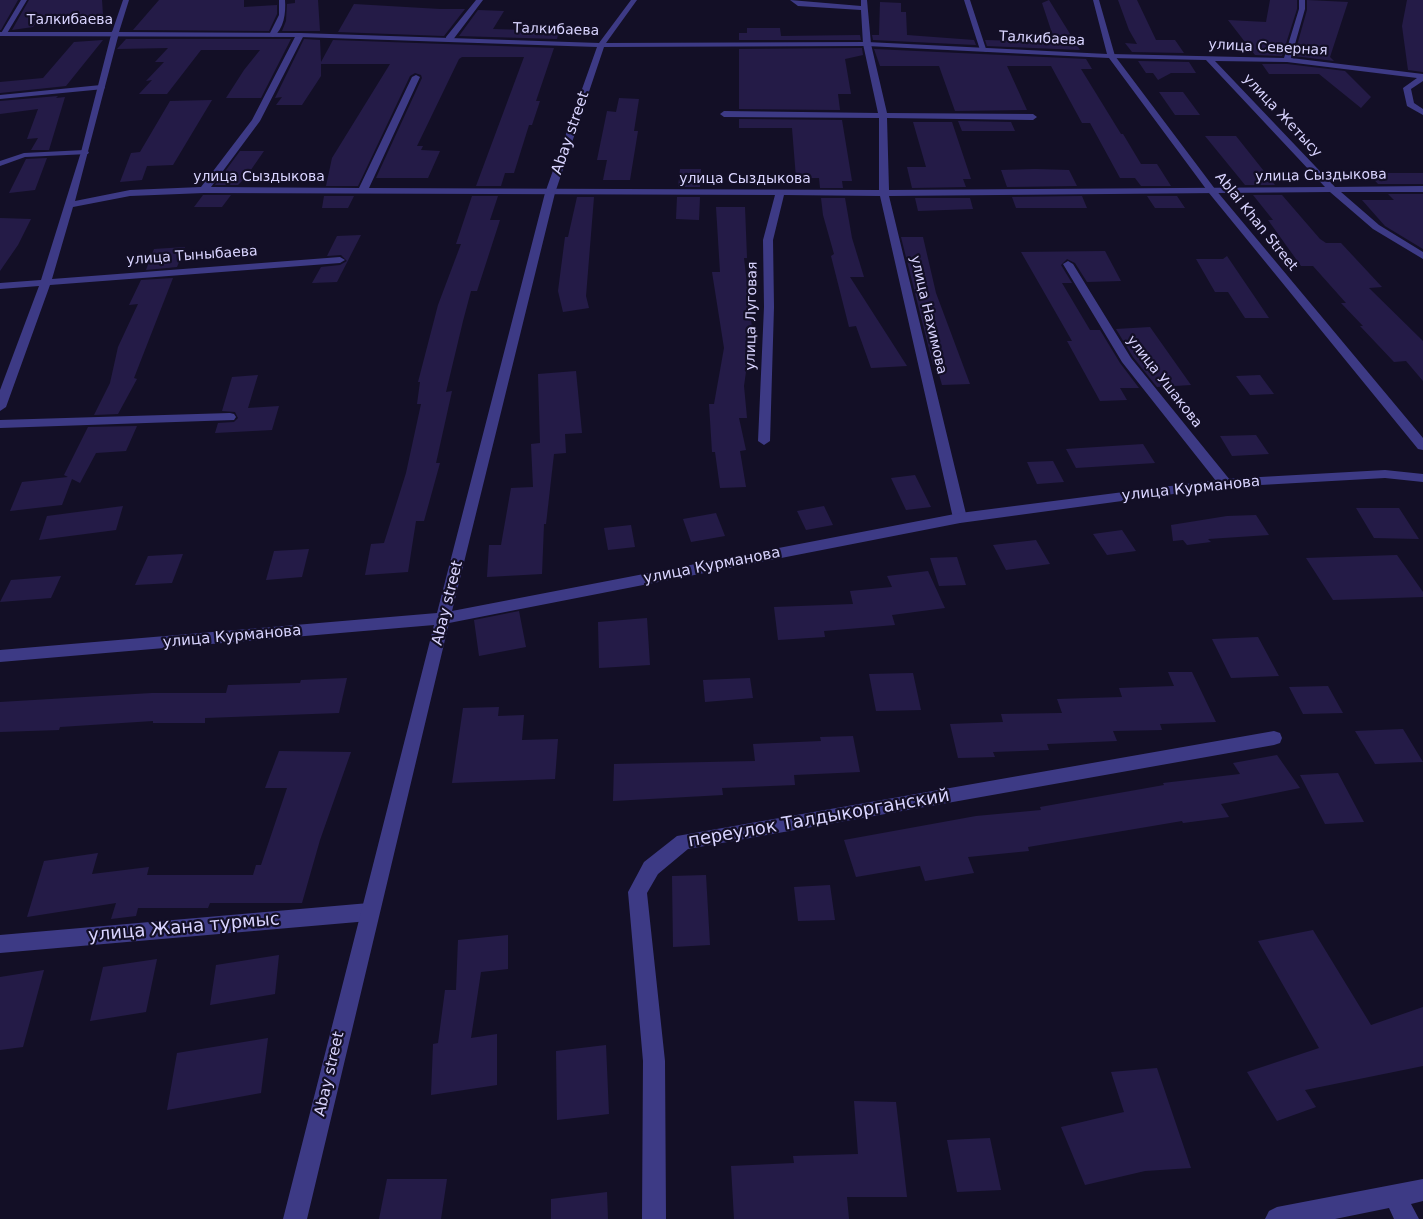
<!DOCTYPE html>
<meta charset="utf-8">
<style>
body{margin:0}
canvas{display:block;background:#130f26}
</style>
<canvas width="1423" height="1219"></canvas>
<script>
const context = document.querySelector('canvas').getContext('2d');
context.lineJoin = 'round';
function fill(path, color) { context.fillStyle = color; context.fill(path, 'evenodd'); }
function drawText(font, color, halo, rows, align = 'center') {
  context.font = font + ' "DejaVu Sans",sans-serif'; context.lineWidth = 4.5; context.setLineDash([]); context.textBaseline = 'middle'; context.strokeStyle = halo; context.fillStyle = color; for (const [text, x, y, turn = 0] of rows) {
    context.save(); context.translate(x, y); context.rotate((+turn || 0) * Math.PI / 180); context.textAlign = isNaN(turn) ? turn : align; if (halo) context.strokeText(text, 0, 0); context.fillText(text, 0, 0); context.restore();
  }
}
fill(new Path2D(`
 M0,0H18L1,30H0Z
 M29,0H102L103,15L37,21L33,27L12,30Z
 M159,0H244V7L277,5V14L269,31L133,30Z
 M295,0H318L320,31H282L286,21L287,4L295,3Z
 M1049,0L1080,50L987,46L985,40L1055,42L1042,3Z
 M1118,0H1137L1156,40H1175L1184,53L1132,52L1125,43L1137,44L1129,30Z
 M1270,0H1297V9L1282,56L1255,55L1228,20L1266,22Z
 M1307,0L1348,2L1330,57L1334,61L1294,56L1307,10Z
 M1407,0H1423V72L1408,70L1402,26Z
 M880,2L901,3V12H906L907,35L974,40L976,45L873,40L872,35H879Z
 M354,4L440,9H465L444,36L338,32Z
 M478,10L504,11L493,29L559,31L557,39L459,36Z
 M747,28H780L781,36L860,35L861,40H739V33H747Z
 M126,39H291L261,98H226L244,70L260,50H201L167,94H139L152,80L146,81L164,62H155L168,48L117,49Z
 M304,39L320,40L321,62L333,40L554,48L536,101H540L532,125H529L514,173H505L501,186H476L524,57H462L459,59L417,146H423L421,150L440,151L428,178H376L422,78L421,75L415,73L410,76L358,186H326L332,158L390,64H321V76L302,105H276L282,97L275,98Z
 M103,40L66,86L0,93V82L43,78L74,42Z
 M862,48L863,55L845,59L851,94H838L840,110L739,109V49Z
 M874,49L1086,59L1092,69H1081L1121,134H1123L1141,164H1157L1171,186H1141L1135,178H1120L1090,123H1082L1051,66H1007L1027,110L955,111L939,66H880Z
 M1138,61L1189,62L1196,73H1171L1158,80L1153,73H1146Z
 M1262,64H1287L1345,71L1371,97L1361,108L1319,74H1269Z
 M1159,92H1183L1200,115H1175Z
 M58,96L56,98L65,97L49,150H31L38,138L27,139L38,109L0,114V101Z
 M619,98L639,99L634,131H638L630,180H603L607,160H597L607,111L616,112Z
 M212,100L173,165L147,166L142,180L120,182L131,153L140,152L170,101Z
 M739,119L842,120L852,181H842L843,188H820L819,178H796L792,128H739Z
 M958,121L1011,122L1015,131H962Z
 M913,122H952L971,179H963L966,187L912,188L907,167H926Z
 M1205,136H1236L1275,185H1245Z
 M240,151H264L246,177L238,185H215Z
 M47,158L35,190L9,193L26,159Z
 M680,169H701L700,187H678Z
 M1035,169L1069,170L1077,186L1007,187L1001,170Z
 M1368,173H1423V184H1378Z
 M1388,194H1423V249L1385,226L1362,200H1394Z
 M203,195H231L222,207H194Z
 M1253,195H1282L1320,239L1326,243H1341L1382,287L1369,288L1423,341V381L1406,361L1394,362L1360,326H1363L1341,303H1346L1313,266H1301L1268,220H1273Z
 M324,196H354L348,208H322Z
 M472,196H498L490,220H500L477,291H471L463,321L446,392L452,391L436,463H440L424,521H416L408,572L365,575L371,544L384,543L406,473L421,404H417L420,382H418L438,305L461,244H456Z
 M1082,196L1087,208H1016L1012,197Z
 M1147,196H1177L1185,208H1155Z
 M577,197H594L586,296L589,308L563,312L558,291L565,237H568Z
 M677,197H700L699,220L676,219Z
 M821,198H845L852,238L864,277H850L907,366L871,368L856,326L849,327L831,256L834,254L823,215Z
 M915,198H970L973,209L918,211Z
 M716,207H745L747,258H744L752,328L744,386L747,418H739L746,450L740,451L746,487L720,488L715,452H712L709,404H714L724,348L712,272H720Z
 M0,218L31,219L18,245L0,271Z
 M361,235L337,282L312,283L321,267L340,265L347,261L341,255L327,256L337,236Z
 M901,237H923L936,293L970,384L942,385L936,364L933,365Z
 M185,247L177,267L146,270L154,249Z
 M1105,251L1121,281L1087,282L1075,263L1067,259L1061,265L1072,283H1062L1090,330H1100L1120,363L1139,388H1120L1127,400L1100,401L1067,341H1072L1021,252Z
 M1227,256L1229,259L1269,318H1245L1228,292H1215L1196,259H1223Z
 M173,278L134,378L137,379L118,414L94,415L110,383L118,347L138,304L129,305L141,280Z
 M1150,327L1191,385L1157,387L1133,357L1116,329Z
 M576,371L582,433L565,434L566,453L554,454L546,524H544L542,574L487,577L489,545H501L511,488L533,487L531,444L540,443L538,374Z
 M258,375L248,408L279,406L272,430L215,433L218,423L234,422L238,418L235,412L222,411L232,377Z
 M1260,375L1274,394L1250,395L1236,376Z
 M137,426L126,451L96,453L80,483L72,479L62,505L10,511L22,482L68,477L64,475L88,427Z
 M1256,435L1269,454L1232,456L1220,436Z
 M1143,444L1155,463L1076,468L1066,449Z
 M1053,461L1064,482L1037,484L1027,462Z
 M915,475L931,507L906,510L891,478Z
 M123,506L116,530L39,540L47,516Z
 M824,506L833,525L806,530L797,511Z
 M1356,508H1399L1419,539L1374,538Z
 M716,513L725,536L691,542L683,519Z
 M1256,515L1269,535L1208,539L1211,542L1187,545L1183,540L1173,541L1171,525L1227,516Z
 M631,525L635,547L608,550L604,528Z
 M1122,530L1136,551L1107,555L1093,534Z
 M1036,540L1050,564L1006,570L993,545Z
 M309,549L302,577L266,580L274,551Z
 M183,554L172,583L135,585L148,556Z
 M1397,555L1423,592V597L1333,600L1306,558Z
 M957,557L966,585L939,586L930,558Z
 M928,571L945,608L892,615L895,625L824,631L825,637L778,640L774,607L853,604L850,591L892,587L887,576Z
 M61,576L51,598L0,602L11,580Z
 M519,611L526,647L479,656L474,620Z
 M647,618L650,665L599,668L598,622Z
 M1258,637L1279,676L1231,678L1212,639Z
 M1168,672H1192L1216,722L1160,724L1162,730L1113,731L1117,741L1047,744L1049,750L993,752L995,757L958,758L950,724L1003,722L1001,714L1062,713L1057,699L1122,697L1119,688L1174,686Z
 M913,673L921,710L876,711L869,674Z
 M347,678L339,713L205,718V723H153V721L60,727L59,730L0,732V702L152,693H226L228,685L300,683L301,680Z
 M750,678L753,698L705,702L703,680Z
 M1328,686L1343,713L1303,714L1289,687Z
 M499,707L498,716L524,715L522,740L558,739L555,779L452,783L463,708Z
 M1403,729L1423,762L1375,764L1355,731Z
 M853,736L860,772L794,775L795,785L722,788L723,795L613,801L614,764L755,761L753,744L821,741L820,737Z
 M279,751L351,752L320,840L302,903H210L208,908H138L136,916L111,919L116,903L27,917L44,861L98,853L92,874L149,867L147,875H253L256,865H261L287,788H265Z
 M1277,755L1300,788L1221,804L1229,817L1183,823L1182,821L1028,847L1029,851L968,857L974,873L925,881L920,866L856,877L844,840L976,816L1041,810L1040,807L1164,785L1163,783L1240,774L1233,763Z
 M1338,773L1364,822L1325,824L1300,775Z
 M706,875L710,945L673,947L672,876Z
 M830,885L835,920L798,921L794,887Z
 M1313,930L1371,1025L1423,1007V1066L1305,1090L1316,1107L1277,1121L1247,1072L1319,1048L1258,941Z
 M508,935V969L481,972L471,1038L497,1034V1085L431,1095L433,1044L438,1043L445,990H456L458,940Z
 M279,955L275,994L210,1005L216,965Z
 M157,959L146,1012L90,1021L103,967Z
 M44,970L23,1047L0,1050V977Z
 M268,1038L261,1093L167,1110L177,1053Z
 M606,1045L609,1114L557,1120L556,1051Z
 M1157,1068L1191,1168L1145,1171L1085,1185L1061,1127L1124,1112L1111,1072Z
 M854,1101L896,1102L907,1197H847L849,1219H734L731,1166L794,1163L793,1156L858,1154Z
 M990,1138L1001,1190L957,1192L947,1140Z
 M387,1179H447L441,1219H379Z
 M607,1192L608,1219H551V1199Z`), '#241b47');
fill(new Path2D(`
 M101,85L105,87L104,89L0,99V95Z
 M85,150L89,152L88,154L25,157L0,166V161L24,153Z`), '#3d3a85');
fill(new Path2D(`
 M21,0H27L6,35H0Z
 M279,0H285C286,13 284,29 273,37L269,35L279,15Z
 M476,0H483L452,41H446V37Z
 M790,0L861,6V0H867L871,44L887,113L1033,114L1037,117L1033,120L887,118L889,190L1325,187L1206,60L1111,58L1107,56L1111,54L1284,58L1299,9V0H1305V9L1291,58L1423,74V81L1411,89L1414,103L1423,109V115L1407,106L1403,88L1417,78L1287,62L1215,61L1335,187L1423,186V192H1341L1379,225L1423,252V259L1373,229L1330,192L889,196L967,518L960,523L953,518L880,196L784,195L773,240L774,307L770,441L764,445L758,441L764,307L763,240L775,195L204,193L130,196L73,207L52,279L340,257L345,260L340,263L50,285L6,407L0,411V390L39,286L0,289V283L41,280L81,152L112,31L119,33L75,201L130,190L201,187L252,120L296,35L300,33L304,35L260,121L211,187L359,188L412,77L416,75L420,77L369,188L879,190V118L724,117L720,114L724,111L878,113L863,44L861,10L798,6Z
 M964,0H970L987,52L980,50Z
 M1068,261L1073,264L1131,358L1230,480L1232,483L1230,486H1220L1122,362L1063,264Z
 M230,413L234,414L236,417L234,420L0,428V420Z
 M1274,731L1280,733L1282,738L1280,743L1274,745L688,849L658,874L647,893L665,1061L666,1219H642L643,1061L628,892L644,862L677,836Z
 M369,903L376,906L379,912L376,918L369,921L0,953V935Z
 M1423,1179V1201L1411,1204L1419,1219H1394L1389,1208L1335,1219H1265L1269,1211L1277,1207Z`), '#3d3a85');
fill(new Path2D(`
 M123,0H129L119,32L300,33L599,43L631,0H637L606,43L867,42L1107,54L1093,0H1099L1115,56L1215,189L1423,438V450L1418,449L1209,193L1109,58L867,46L604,47L555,193L452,611L960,513L1225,479L1385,470L1423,474V482L1385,478L1225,487L960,523L449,623L307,1219H283L434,625L0,662V650L437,613L545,193L597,47L300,37L0,36V32H112Z`), '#3d3a85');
drawText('14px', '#d9d4ff', '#130f26', [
 ["Талкибаева",70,20],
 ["Талкибаева",556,30,2],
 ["Талкибаева",1042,39,3],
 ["улица Северная",1268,48,3],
 ["улица Жетысу",1282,116,47],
 ["улица Сыздыкова",1321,176,-1],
 ["улица Сыздыкова",259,177],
 ["улица Сыздыкова",745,179],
 ["Ablai Khan Street",1256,222,51],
 ["улица Тыныбаева",192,256,-4],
 ["улица Нахимова",928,315,77],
 ["улица Луговая",752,316,-89],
 ["улица Ушакова",1164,382,52]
]);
drawText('15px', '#d9d4ff', '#130f26', [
 ["Abay street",571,133,-71],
 ["улица Курманова",1191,489,-6],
 ["улица Курманова",712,566,-11],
 ["Abay street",448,603,-76],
 ["улица Курманова",232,637,-5],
 ["Abay street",330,1074,-77]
]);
drawText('18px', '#d9d4ff', '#130f26', [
 ["переулок Талдыкорганский",819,819,-10],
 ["улица Жана турмыс",184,928,-5]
]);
</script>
